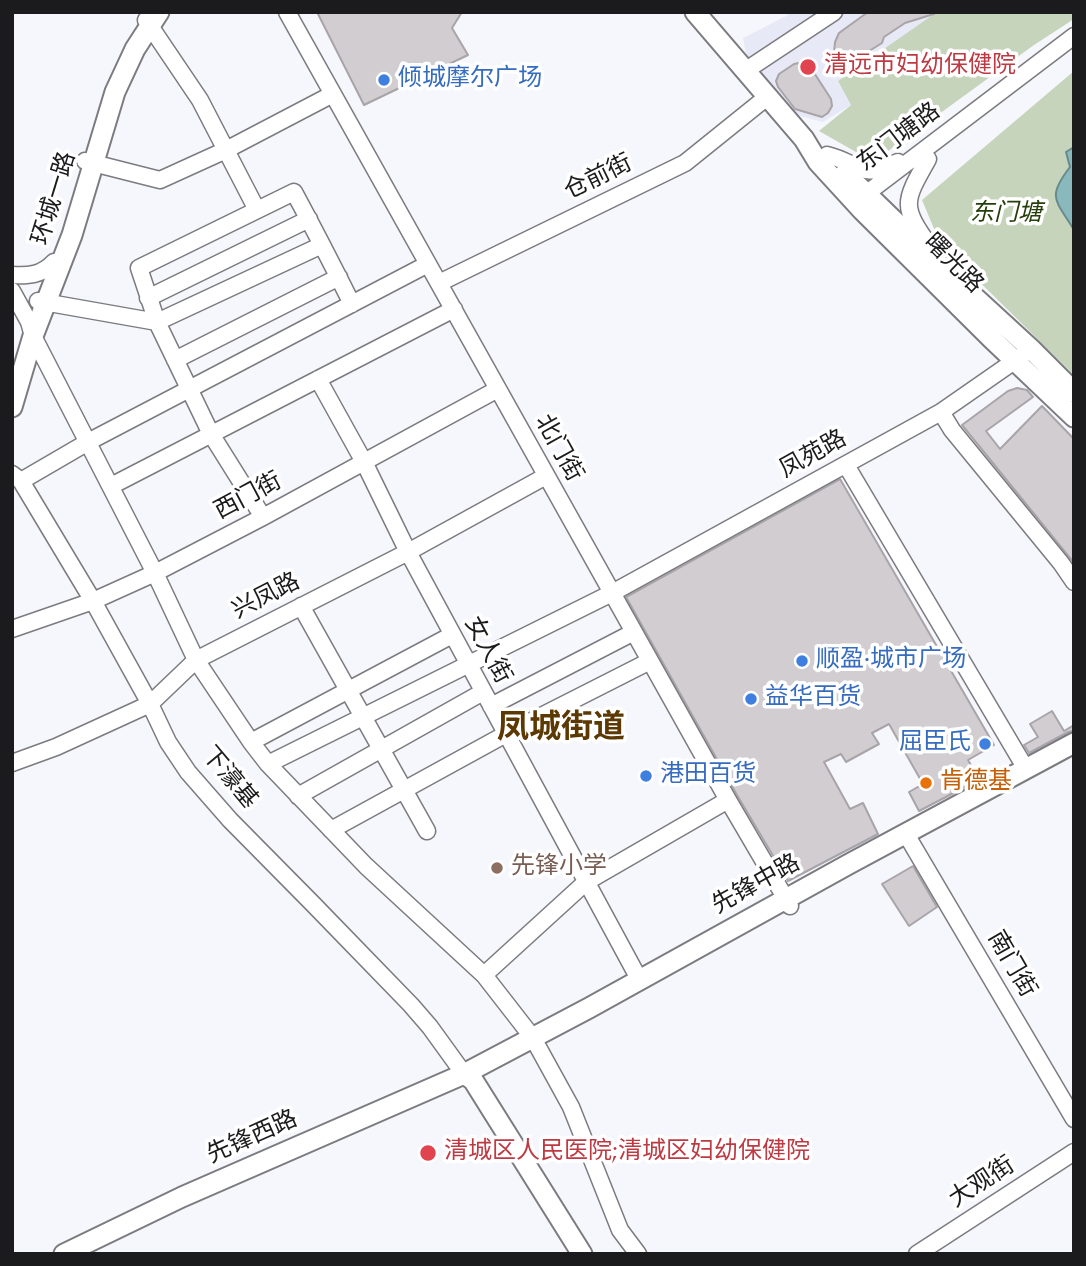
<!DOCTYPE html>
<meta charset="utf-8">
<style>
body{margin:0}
#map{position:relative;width:1086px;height:1266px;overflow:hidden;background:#f6f7fc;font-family:Spectral,serif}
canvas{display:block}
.frame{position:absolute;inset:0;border:14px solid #1b1b1d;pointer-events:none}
</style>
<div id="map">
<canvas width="1086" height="1266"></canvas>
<div class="frame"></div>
</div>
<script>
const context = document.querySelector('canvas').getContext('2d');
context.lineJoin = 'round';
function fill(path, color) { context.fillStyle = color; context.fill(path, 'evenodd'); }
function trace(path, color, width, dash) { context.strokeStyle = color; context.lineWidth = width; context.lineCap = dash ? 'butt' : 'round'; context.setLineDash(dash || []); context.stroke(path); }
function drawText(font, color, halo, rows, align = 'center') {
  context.font = font + ' Spectral,"Noto Sans SC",serif'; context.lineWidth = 7; context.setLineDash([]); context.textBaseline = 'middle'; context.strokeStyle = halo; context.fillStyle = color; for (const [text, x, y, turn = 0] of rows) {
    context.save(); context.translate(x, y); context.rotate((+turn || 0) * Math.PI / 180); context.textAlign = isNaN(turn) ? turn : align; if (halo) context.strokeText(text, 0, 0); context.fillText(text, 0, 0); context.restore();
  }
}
fill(new Path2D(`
 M788,12H943L838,81L851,105L823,122L789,113L746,53L743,38L788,15Z`), '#e8e9f6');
fill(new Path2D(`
 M937,12H1074V19L1034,45L884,154L863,156L819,131L851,105L838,81Z
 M1074,71V375L940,243L922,200Z`), '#c5d4ba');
const water = new Path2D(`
 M1074,147V230C1056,200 1046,198 1070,167L1066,152Z`);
fill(water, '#89b9bd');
trace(water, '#688a8d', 2);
const building = new Path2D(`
 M317,12H462L452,28L468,55L364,105Z
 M868,12H933L934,14L905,23L884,37L882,43L840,69L834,52L835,42L839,33Z
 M799,63L806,64L811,68L831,99L832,106L828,113L822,117L795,109L778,87L776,81L779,74L794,64Z
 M1017,388L1027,390L1033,397L986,431L1000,449L1042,406L1074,439V563L962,425L1008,391Z
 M840,479L994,745L968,760L972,767L962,773L969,785L919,811L909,792L923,784L889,724L872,733L879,744L846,762L841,754L824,762L850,809L863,803L878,834L788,881L737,795L626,597Z
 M1052,711L1064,731L1074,725V731L1068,732L1029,753L1024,745L1038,737L1030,724Z
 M913,866L937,907L909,926L882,884Z`);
fill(building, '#d1cdd1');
trace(building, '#a8a4a8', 2);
const minor = new Path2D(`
 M287,12L728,800L790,906
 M146,20L200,100L257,210
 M745,71L834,12
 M827,155C860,163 860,181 898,162
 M928,159C903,203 901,206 931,248
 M85,161L160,180L226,150L333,94
 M858,200L1074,36
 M322,245L157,322L139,268L294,192C314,229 333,266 352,304
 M12,275C29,276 42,275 54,262
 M439,283L685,163L767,97
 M12,291L29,322L33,336L155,573L196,660L251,742L268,764L366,866L484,975L533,1038L571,1107L620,1230L638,1254
 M148,298L309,219
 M38,301L157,322L211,434L263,517
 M175,360L339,277
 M318,379L364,462L408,552L639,979
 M941,412L952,430L1061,563L1074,582
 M846,465L1026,769
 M12,474L21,481L93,601L150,704L168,742L188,772L230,820L313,904L411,1005L430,1027L464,1074
 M21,481L88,442L428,264
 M111,486L454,309
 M301,606L427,831
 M12,629L93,601L155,573L263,517L498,389
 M491,706L634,632
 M251,742L452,635
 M12,763L56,747L150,704L196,660L408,552L546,476
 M268,764L612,593L941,412L1023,355
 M298,796L483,692
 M331,830L506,734L650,661
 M906,834L1074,1119
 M484,975L586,882L728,800
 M917,1254L1074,1152`);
const major = new Path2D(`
 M695,12L804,139L818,162L862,210L992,339L1074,417
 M845,173L946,271L1031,349L1074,392
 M12,407L33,336L72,235L115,92L135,49L159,12
 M464,1074L473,1080L582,1254
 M64,1254L182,1197L464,1074L589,1008L849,864L1074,743`);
trace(minor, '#7b7b80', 19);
trace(major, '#7b7b80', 23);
trace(minor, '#fff', 16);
trace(major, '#fff', 19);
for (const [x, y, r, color] of [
 [808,67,9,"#e0444e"],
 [384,80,7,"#3f7fe0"],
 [802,661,7,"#3f7fe0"],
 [751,699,7,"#3f7fe0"],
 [985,744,7,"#3f7fe0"],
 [646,776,7,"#3f7fe0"],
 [926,783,7,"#e8710a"],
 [497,868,7,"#8d6e63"],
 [428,1153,9,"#e0444e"]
]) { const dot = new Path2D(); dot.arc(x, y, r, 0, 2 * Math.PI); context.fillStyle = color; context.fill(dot); trace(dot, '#fff', 2.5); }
drawText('24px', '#be3a42', '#fff', [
 ["清远市妇幼保健院",824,67],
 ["清城区人民医院;清城区妇幼保健院",444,1153]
], 'left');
drawText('24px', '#366cbe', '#fff', [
 ["倾城摩尔广场",398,80],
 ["顺盈·城市广场",816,661],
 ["益华百货",765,699],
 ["屈臣氏",971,744,"right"],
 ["港田百货",660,776]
], 'left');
drawText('24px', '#1b1b1d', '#fff', [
 ["东门塘路",900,139,-37],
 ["仓前街",599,179,-26],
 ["环城一路",56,199,-73],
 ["曙光路",952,265,45],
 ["北门街",557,449,61],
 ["凤苑路",814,456,-29],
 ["西门街",249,498,-28],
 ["兴凤路",267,598,-27],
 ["女人街",486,651,62],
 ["下濠基",228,779,50],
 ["先锋中路",757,886,-29],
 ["南门街",1010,965,60],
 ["先锋西路",253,1139,-24],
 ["大观街",983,1184,-33]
]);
drawText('italic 24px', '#263e0a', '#fff', [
 ["东门塘",1006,215]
]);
drawText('24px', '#c56008', '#fff', [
 ["肯德基",940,783]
], 'left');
drawText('24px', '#785e54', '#fff', [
 ["先锋小学",511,868]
], 'left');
drawText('bold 32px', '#5c3802', '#fff', [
 ["凤城街道",561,731]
]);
</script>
